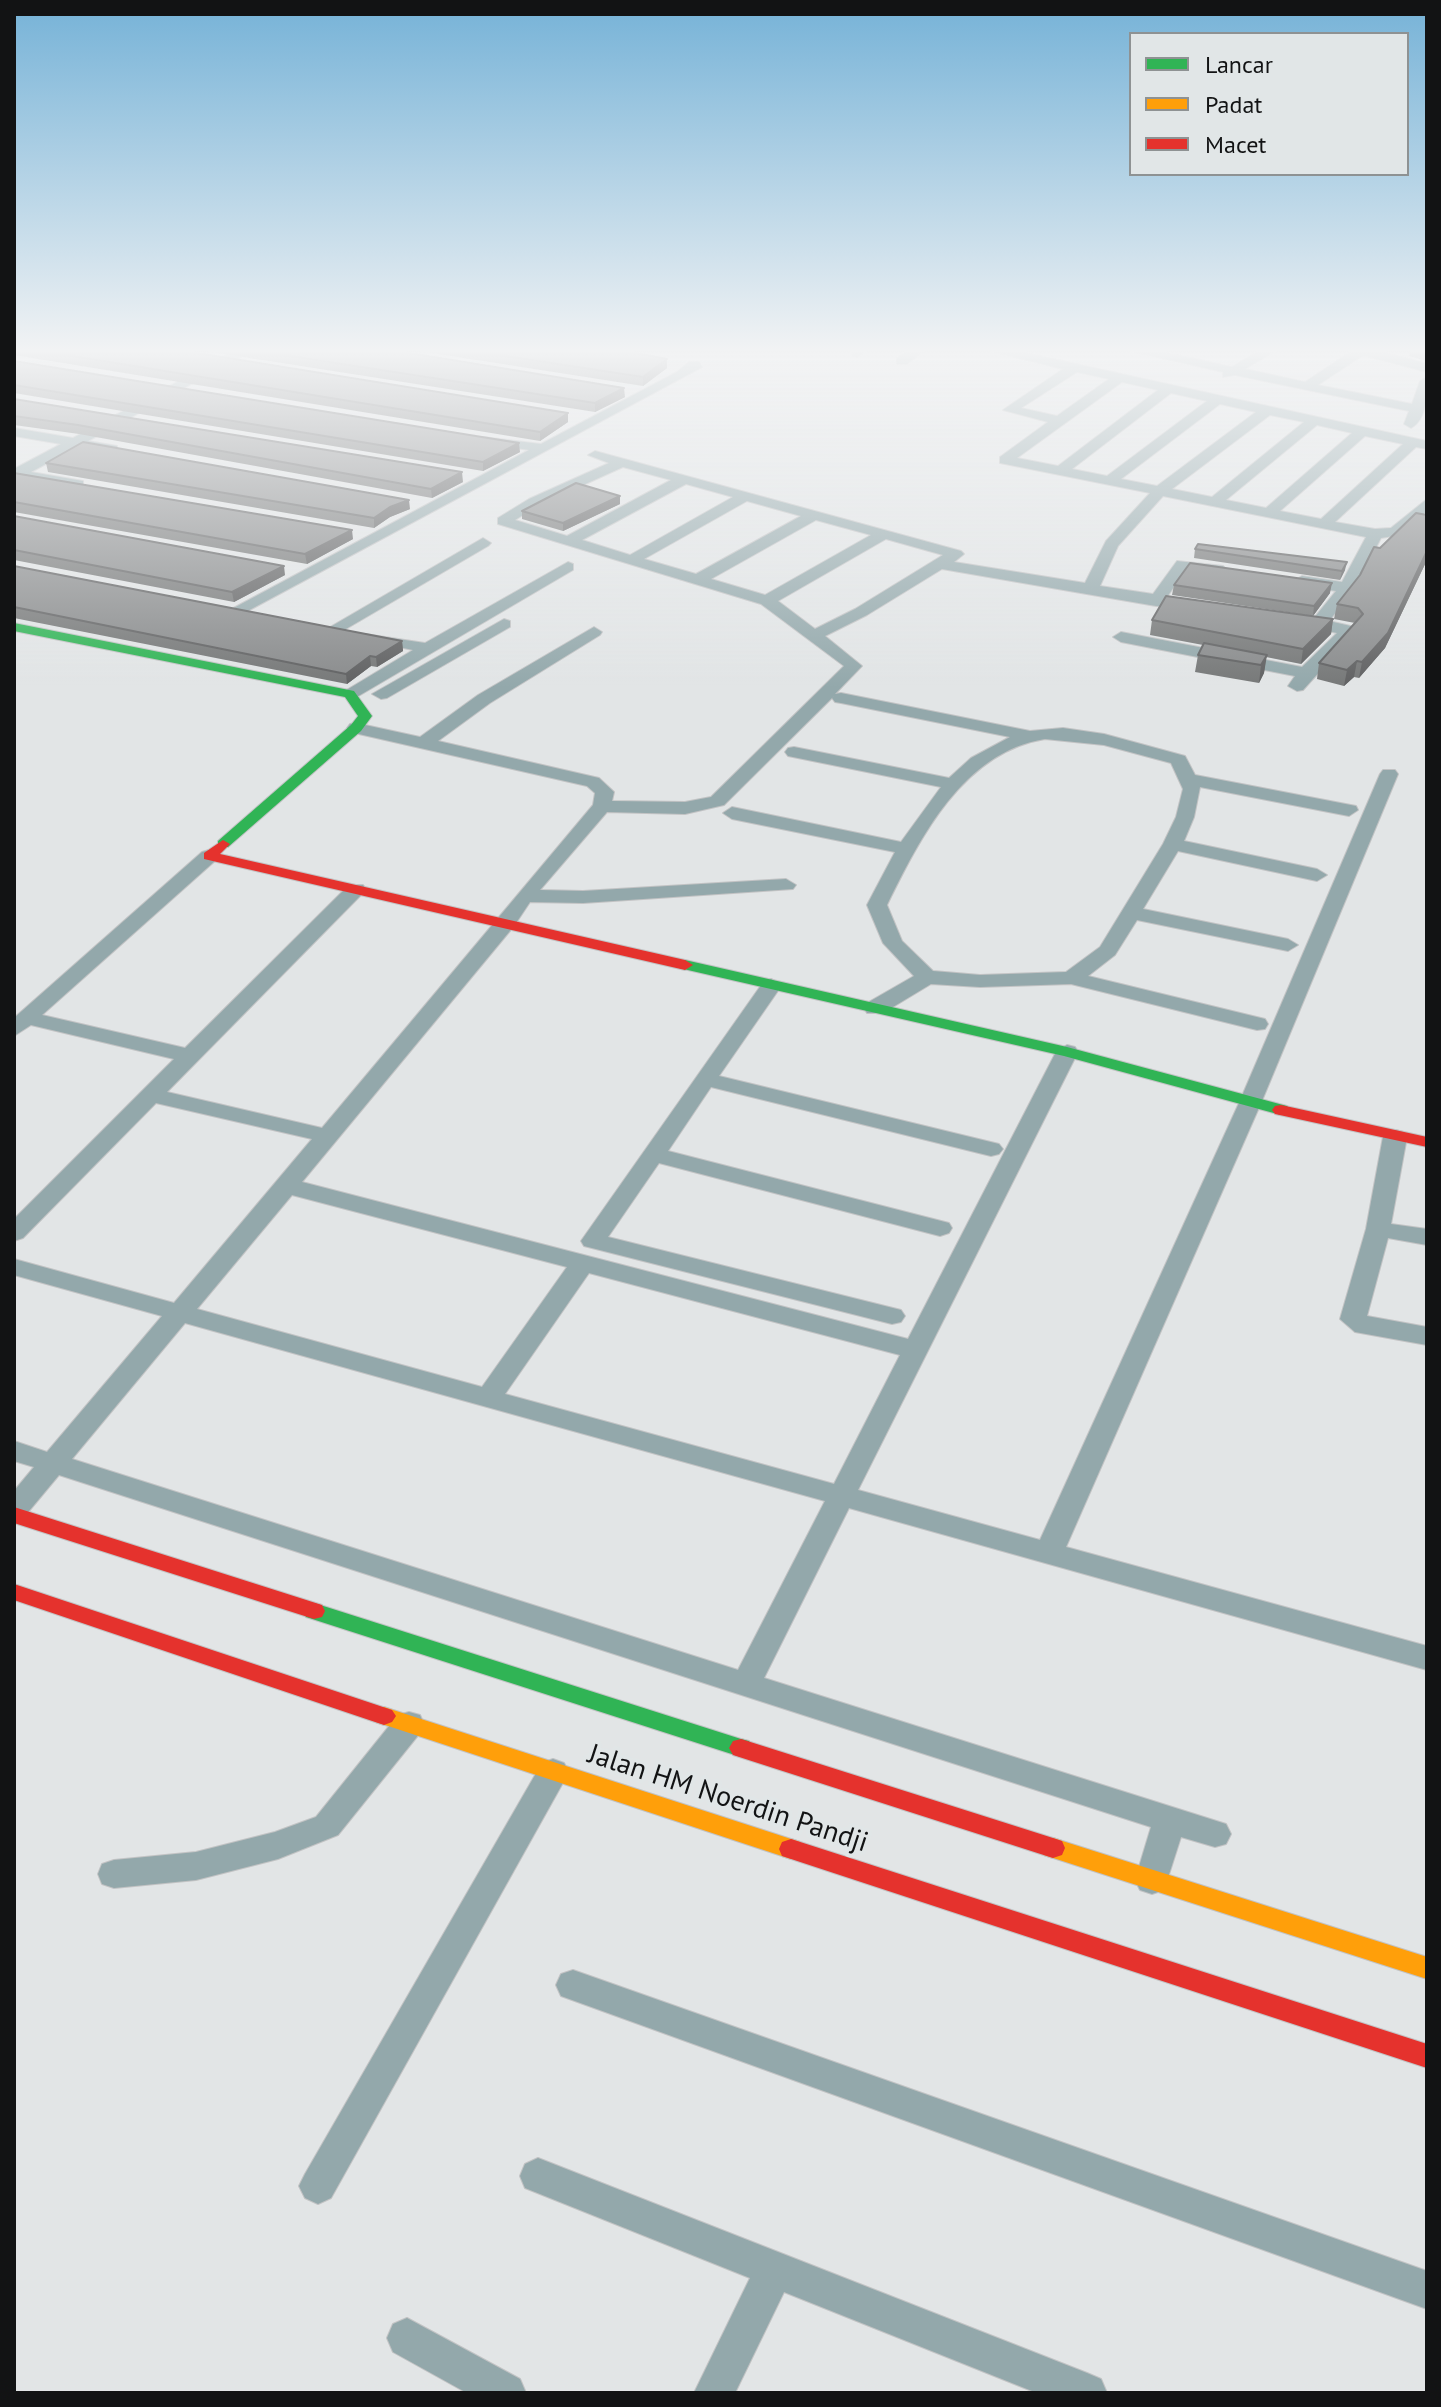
<!DOCTYPE html>
<style>
body{margin:0}
#map{position:relative;width:1441px;height:2407px;overflow:hidden;background:#e2e5e6;font-family:"PT Sans",sans-serif}
canvas{display:block}
.frame{position:absolute;inset:0;border:16px solid #121314;pointer-events:none}
.legend{position:absolute;left:1129px;top:32px;width:280px;height:144px;box-sizing:border-box;background:#e1e6e7;border:2px solid #8e9293;margin:0;padding:10px 14px;list-style:none;font-size:24px;color:#121314}
.legend li{display:flex;align-items:center;gap:16px;height:40px}
.legend b{width:40px;border:2px solid #8e9293}
</style>
<div id="map">
<canvas width="1441" height="2407"></canvas>
<div class="frame"></div>
<ul class="legend">
<li><b style="height:10px;background:#30b455"></b>Lancar</li>
<li><b style="height:10px;background:#ff9f0a"></b>Padat</li>
<li><b style="height:10px;background:#e5322d"></b>Macet</li>
</ul>
</div>
<script>
const context = document.querySelector('canvas').getContext('2d');
context.lineJoin = 'round';
function trace(path, color, width, dash) { context.strokeStyle = color; context.lineWidth = width; context.lineCap = dash ? 'butt' : 'round'; context.setLineDash(dash || []); context.stroke(path); }
function fill(path, color) { context.fillStyle = color; context.fill(path, 'evenodd'); }
function drawText(font, color, halo, rows, align = 'center') {
  context.font = font + ' "PT Sans",sans-serif'; context.lineWidth = 8; context.setLineDash([]); context.textBaseline = 'middle'; context.strokeStyle = halo; context.fillStyle = color; for (const [text, x, y, turn = 0] of rows) {
    context.save(); context.translate(x, y); context.rotate((+turn || 0) * Math.PI / 180); context.textAlign = isNaN(turn) ? turn : align; if (halo) context.strokeText(text, 0, 0); context.fillText(text, 0, 0); context.restore();
  }
}
const street = new Path2D(`
 M235,351H251L88,441L117,446V452L77,447L31,472L83,481V487L14,479V469L61,444L14,436V428L73,438Z
 M852,351H865L857,357L853,356Z
 M908,351H923L907,364H897V358Z
 M992,351H1017L1427,441V449L1416,447L1335,522L1375,529L1391,528L1427,499V511L1400,535L1381,538L1355,588L1329,621L1355,627L1357,630L1303,690L1297,691L1288,686L1295,676L1121,642L1113,637L1121,632L1302,667L1337,633L1296,624L1294,621L1302,616L1314,618L1336,591L1302,586L1294,581L1302,576L1342,582L1366,537L1163,496L1118,546L1100,586L1153,594L1177,561L1223,566L1226,569L1218,574L1186,569L1167,597L1201,603V609L1156,606L942,569L867,615L825,636L862,666L835,694L841,693L1030,731L1063,728L1104,734L1185,756L1195,775L1356,806L1358,810L1349,816L1200,787L1194,817L1184,841L1317,869L1327,875L1317,881L1178,851L1143,909L1288,939L1298,945L1288,951L1137,920L1115,955L1088,976L1265,1019L1268,1024L1265,1029L1257,1030L1071,984L980,987L931,984L883,1013H867L864,1008L867,1003L914,976L883,943L867,905L895,852L732,819L723,813L732,807L901,842L941,787L788,756L785,752L788,748L794,747L949,778L971,758L1010,737L841,703L835,702L832,698L835,695L724,805L685,814L607,812L540,890L583,891L786,879L796,885L793,889L583,903L530,902L514,926L302,1182L908,1339L1056,1052L1067,1045L1075,1047L1078,1052L858,1490L1040,1540L1239,1103L1380,774L1383,770H1395L1398,774L1261,1103L1066,1547L1427,1646V1670L849,1508L764,1678L1226,1824L1231,1834L1226,1844L1215,1847L1181,1837L1164,1890L1152,1894L1140,1890L1135,1880L1151,1827L59,1475L24,1517L14,1520V1491L34,1467L14,1461V1441L47,1452L162,1316L14,1275V1259L174,1303L312,1139L156,1103L23,1238L14,1241V1219L174,1059L31,1025L14,1036V1018L202,852L209,850L219,856L216,860L42,1015L185,1048L349,885H363L366,889L363,893L167,1092L322,1128L593,805L595,793L587,786L350,732L347,728L350,724L356,723L420,737L478,695L594,627L602,632L600,635L490,703L438,741L599,778L614,792L612,801L685,802L711,797L844,666L761,604L498,524V518L529,499L609,463L588,455L595,451L961,551L964,554L954,562L1085,583L1106,541L1150,493L1000,463V457L1048,422L1003,410L1063,369ZM1077,372L1109,379L1057,416L1021,408ZM1122,382L1158,390L1058,466L1017,458ZM1171,393L1207,401L1107,476L1072,469ZM1220,404L1256,412L1157,486L1121,479ZM1270,415L1304,422L1212,497L1172,489ZM1317,425L1352,433L1266,508L1226,500ZM1365,436L1403,444L1321,519L1280,511ZM623,467L671,480L567,536L515,520L539,505ZM686,484L733,497L630,555L582,540ZM747,501L801,516L696,574L644,559ZM816,520L871,535L765,595L711,579ZM886,539L943,555L855,609L815,629L778,601ZM1045,739L1104,745L1171,763L1183,789L1176,817L1163,844L1100,947L1066,972L980,975L933,971L902,941L887,905C920,838 963,752 1045,739ZM292,1195L567,1267L482,1387L197,1309ZM589,1273L900,1355L834,1484L505,1394ZM185,1323L825,1501L738,1670L72,1459Z
 M1132,351H1158L1232,367L1259,351H1275L1245,369L1305,382L1352,351H1379L1427,364V372L1363,355L1318,385L1412,404L1420,381L1427,377C1427,394 1427,420 1411,428L1404,424L1409,411L1235,375L1223,377V372Z
 M689,362H699L702,367L242,614L236,616L228,611L529,450L483,443V437L541,444L677,372Z
 M483,538L491,543L488,546L339,633H327L325,630Z
 M568,562L573,564V570L355,698L349,699L340,694L413,650L365,640L363,637L365,634L425,643Z
 M504,619L510,621V627L387,698L381,699L372,694Z
 M771,979L782,985L719,1076L999,1144L1003,1149L999,1154L991,1156L711,1087L668,1151L949,1223L952,1228L949,1233L940,1236L659,1163L608,1237L901,1310L905,1316L901,1322L892,1324L584,1246L581,1241L764,981Z
 M1395,1130L1403,1132L1407,1137L1391,1224L1427,1229V1245L1388,1238L1367,1316L1427,1327V1345L1355,1332L1340,1319L1366,1229L1383,1137L1387,1132Z
 M409,1712L420,1715L424,1724L420,1733L338,1835L278,1859L196,1880L114,1888L102,1884L98,1874L102,1864L114,1860L196,1852L275,1832L316,1817L398,1715Z
 M553,1759L564,1763L569,1772L331,2198L318,2204L305,2198L299,2186L305,2174L542,1763Z
 M573,1970L1427,2271V2309L561,1996L556,1985L561,1974Z
 M538,2158L1087,2373L1101,2379L1107,2393H1037L784,2292L735,2393H694L750,2278L525,2188L520,2176L525,2164Z
 M407,2318L520,2379L526,2393H467L393,2352L387,2338L393,2324Z`);
const fast = new Path2D(`
 M14,623L354,691L372,716L361,731L228,847H218V841L351,725L358,716L345,697L14,631Z
 M685,960L1067,1047L1287,1106L1290,1110L1281,1115L1064,1056L679,968L677,965L679,962Z
 M314,1603L741,1739L749,1741L753,1748L749,1755L741,1757L306,1617L303,1611L306,1605Z`);
const slow = new Path2D(`
 M384,1707L791,1839L800,1842L803,1849L800,1856L791,1859L376,1722L372,1716L376,1710Z
 M1053,1838L1427,1957V1979L1044,1855L1041,1848L1044,1841Z`);
const jam = new Path2D(`
 M223,840L230,844L220,854L685,960L693,965L685,970L204,859V853Z
 M1281,1105L1427,1137V1147L1275,1114L1272,1110L1275,1106Z
 M14,1507L322,1605L325,1611L322,1617L314,1619L14,1523Z
 M14,1584L392,1710L396,1716L392,1722L384,1725L14,1600Z
 M741,1739L1053,1838L1062,1841L1065,1848L1062,1855L1053,1858L733,1755L729,1748L733,1741Z
 M791,1839L1427,2044V2068L782,1856L779,1849L782,1842Z`);
trace(street, '#c2c3c4', 2);
trace(fast, '#c2c3c4', 2);
trace(slow, '#c2c3c4', 2);
trace(jam, '#c2c3c4', 2);
fill(street, '#93a8ab');
fill(fast, '#30b455');
fill(slow, '#ff9f0a');
fill(jam, '#e5322d');
fill(new Path2D(`
 M14,351H185L568,413V422L540,441L14,355Z
 M205,351H397L625,397L595,412Z
 M419,351H626L667,359V368L643,386Z
 M1410,351H1427V361L1409,356Z
 M14,361L520,452L483,471L14,393Z
 M14,399L463,482L432,498L79,434L14,425Z
 M46,463L410,509L390,517L374,528L48,472Z
 M14,473L353,539L307,564L14,512Z
 M620,504L563,531L522,519V511Z
 M1427,515V560L1385,648L1359,678L1354,677L1344,686L1317,679L1319,663L1355,623L1334,619L1337,604L1360,575Z
 M14,516L285,575L234,602L14,560Z
 M1195,549L1345,570L1340,580L1194,558Z
 M14,566L402,641L403,651L377,667L371,666L347,684L14,618Z
 M1174,585L1330,593L1313,616L1172,595Z
 M1333,619L1331,634L1301,664L1266,657L1264,673L1259,683L1195,672L1198,655L1203,645L1150,635L1152,620Z`), '#767878');
fill(new Path2D(`
 M667,359V368L643,386V377Z
 M624,388L625,397L595,412V403Z
 M568,413V422L540,441V432Z
 M519,443L520,452L483,471V462Z
 M462,472L463,482L432,498L431,489Z
 M620,496V504L563,531V523Z
 M409,500L410,509L390,517L374,528V518L390,507Z
 M352,530L353,539L307,564L305,554Z
 M1427,551V560L1385,648L1359,678L1362,662Z
 M1347,562L1345,570L1340,580L1342,571Z
 M284,566L285,575L234,602L232,592Z
 M1332,583L1330,593L1313,616L1314,606Z
 M1333,619L1331,634L1301,664L1303,649Z
 M402,641L403,651L377,667L376,657Z
 M1267,655L1264,673L1259,683L1261,665Z
 M370,656L371,666L347,684L346,674Z
 M1357,661L1354,677L1344,686L1347,670Z`), '#606162');
const building = new Path2D(`
 M42,351H185L568,413L540,432Z
 M258,351H397L624,388L595,403Z
 M473,351H626L667,359L643,377Z
 M14,361L519,443L483,462L14,385Z
 M14,399L462,472L431,489L78,425L14,416Z
 M83,442L409,500L390,507L374,518L46,463Z
 M14,473L352,530L305,554L14,502Z
 M576,483L620,496L563,523L522,511Z
 M1416,513L1427,515V551L1388,633L1362,662L1357,661L1347,670L1319,663L1363,614L1358,608L1337,604L1360,575L1374,547L1380,548Z
 M14,516L284,566L232,592L14,550Z
 M1198,544L1347,562L1342,571L1195,549Z
 M1190,563L1332,583L1314,606L1174,585Z
 M14,566L402,641L376,657L370,656L346,674L14,607Z
 M1166,596L1333,619L1303,649L1152,620Z
 M1204,643L1267,655L1261,665L1198,655Z`);
fill(building, '#898b8c');
trace(building, '#606162', 2);
const sky = context.createLinearGradient(0, 0, 0, 688);
sky.addColorStop(0, '#75b2d7');
sky.addColorStop(0.51, '#f2f3f4');
sky.addColorStop(1, '#f2f3f400');
context.fillStyle = sky;
context.fillRect(0, 0, 1441, 688);
drawText('28px', '#121314', '#e1e6e7', [
 ["Jalan HM Noerdin Pandji",728,1799,18]
]);
</script>
